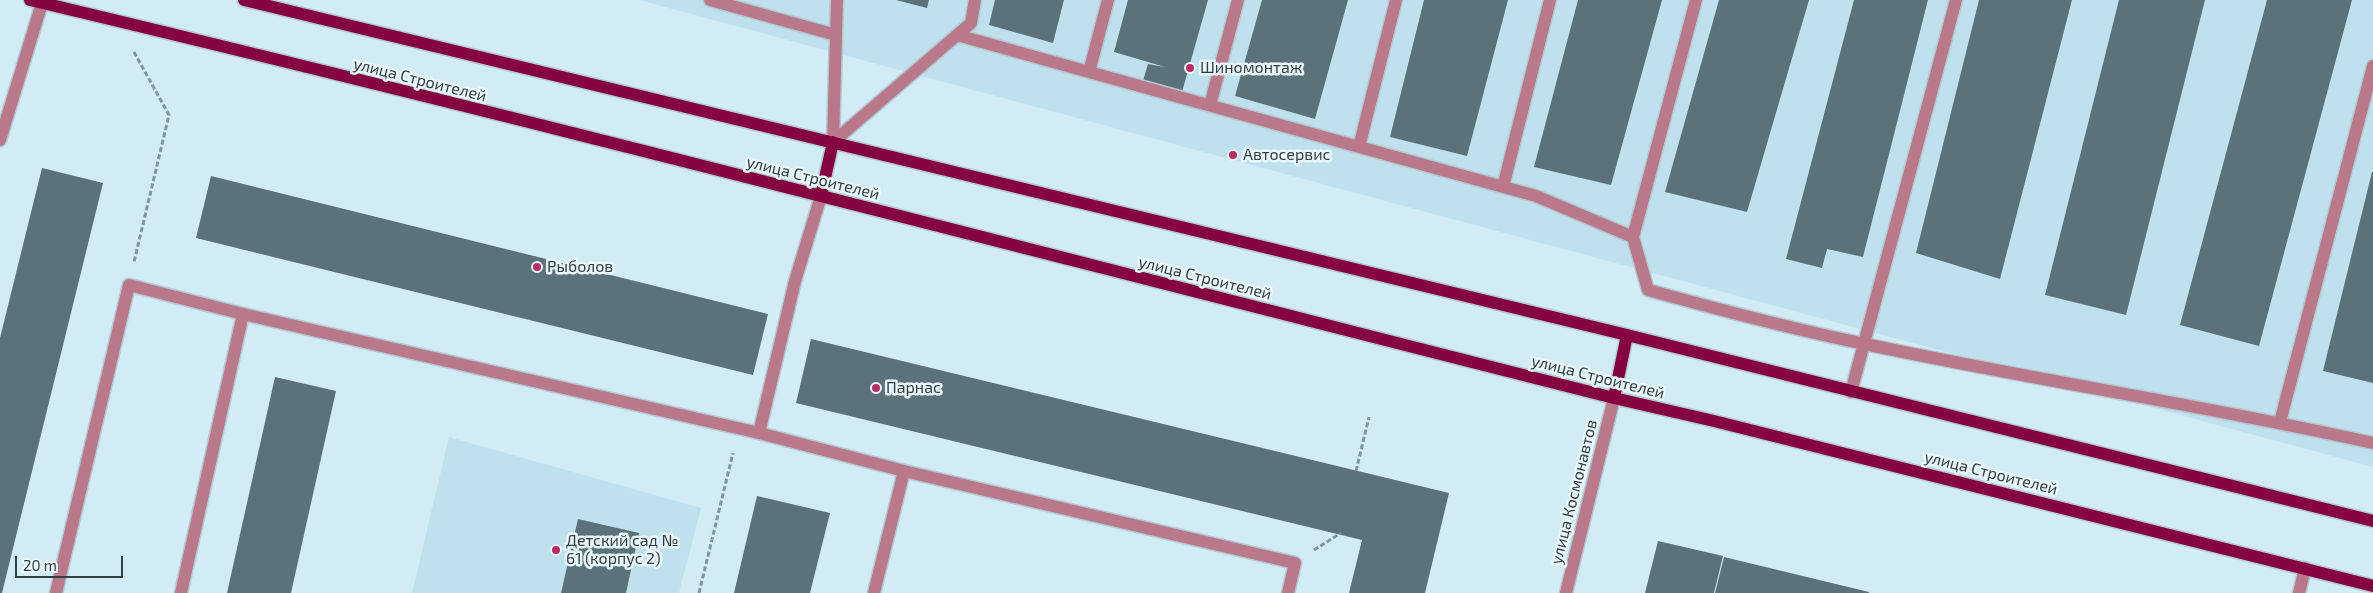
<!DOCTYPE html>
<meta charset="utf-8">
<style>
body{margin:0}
#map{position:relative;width:2373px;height:593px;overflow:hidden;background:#d2ecf6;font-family:"Exo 2",sans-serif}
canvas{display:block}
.scale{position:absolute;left:15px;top:556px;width:108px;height:22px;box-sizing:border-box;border:2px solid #333e42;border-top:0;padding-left:6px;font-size:15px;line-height:18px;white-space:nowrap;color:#333e42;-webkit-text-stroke:4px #e8f7fd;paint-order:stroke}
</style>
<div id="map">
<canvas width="2373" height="593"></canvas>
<div class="scale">20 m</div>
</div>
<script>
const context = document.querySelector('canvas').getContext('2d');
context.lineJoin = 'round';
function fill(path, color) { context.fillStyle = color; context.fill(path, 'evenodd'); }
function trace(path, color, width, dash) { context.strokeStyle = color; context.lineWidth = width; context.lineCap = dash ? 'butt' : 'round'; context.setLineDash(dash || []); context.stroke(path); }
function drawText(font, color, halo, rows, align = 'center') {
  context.font = font + ' "Exo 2",sans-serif'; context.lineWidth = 5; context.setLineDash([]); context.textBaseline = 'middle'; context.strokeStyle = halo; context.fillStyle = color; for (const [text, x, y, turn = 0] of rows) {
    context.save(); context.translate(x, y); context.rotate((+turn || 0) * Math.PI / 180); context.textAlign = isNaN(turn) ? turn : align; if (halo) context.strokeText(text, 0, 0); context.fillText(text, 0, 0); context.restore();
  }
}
fill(new Path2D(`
 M639,0H2373V467Z
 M449,437L701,508L679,593H412Z`), '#bfe1ee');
fill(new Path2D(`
 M896,0H929L927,8Z
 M995,0H1064L1053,43L989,25Z
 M1128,0H1208L1182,92L1143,81L1148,64L1165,67L1114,52Z
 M1262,0H1348L1315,119L1235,96Z
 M1424,0H1508L1467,156L1390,137Z
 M1578,0H1662L1611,185L1534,167Z
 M1719,0H1809L1747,212L1665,192Z
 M1854,0H1928L1863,257L1827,249L1822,268L1786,259Z
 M1979,0H2072L2000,279L1916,253Z
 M2119,0H2205L2126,315L2045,295Z
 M2267,0H2352L2259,346L2180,325Z
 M42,168L103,183L2,593H0V338Z
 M2372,172H2373V383L2323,371Z
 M211,176L768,314L753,375L196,238Z
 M811,339L1449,493L1425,593H1349L1362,540L796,403Z
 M275,377L336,391L291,593H227Z
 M757,496L830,513L810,593H734Z
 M578,519L639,533L626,593H561Z
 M1658,541L1723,556L1714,593H1645Z
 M1724,557L1869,592V593H1715Z`), '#5b727b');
const minor = new Path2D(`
 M710,0L836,35
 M1108,0L1089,72L1536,196L1633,237L1648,290C1720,310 1792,329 1865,344C2033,380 2204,405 2373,443
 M957,35L1089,72
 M1210,105L1238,0
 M0,140L42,3
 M833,142L971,23L975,0
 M833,142L837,0
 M1359,147L1396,0
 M1503,187L1550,0
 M821,196L795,281L759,433L904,471L1295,563L1288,593
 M1633,237L1696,0
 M1851,392L1956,0
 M2280,422L2373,66
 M56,593L129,285L243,314
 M181,593L243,314L759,433
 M874,593L904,471
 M1566,593L1614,398
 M2299,593L2305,568`);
const major = new Path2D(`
 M30,0C560,126 1086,265 1614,398L1714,421L2373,586
 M244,0L1627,335L2373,521
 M821,196L833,142
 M1614,398L1627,335`);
trace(minor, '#b2c9d2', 15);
trace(major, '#b2c9d2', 15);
trace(new Path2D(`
 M134,52L169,115L134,262
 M1356,471L1369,417
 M1314,550L1341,533
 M699,593L733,453`), '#82959c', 3, [5, 2.5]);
trace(minor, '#ba798a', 12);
trace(major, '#850440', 12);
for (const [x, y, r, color] of [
 [1190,68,5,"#b82c63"],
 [1233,155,5,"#b82c63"],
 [537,267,5,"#b82c63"],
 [876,388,5,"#b82c63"],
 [556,550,5,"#b82c63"]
]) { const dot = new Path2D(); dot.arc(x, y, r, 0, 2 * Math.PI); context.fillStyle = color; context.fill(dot); trace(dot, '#e8f7fd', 2); }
drawText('16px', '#333e42', '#e8f7fd', [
 ["Шиномонтаж",1200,68],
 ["Автосервис",1243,155],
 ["Рыболов",547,267],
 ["Парнас",886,388],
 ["Детский сад №",566,541],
 ["61 (корпус 2)",566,559]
], 'left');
drawText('16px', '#333e42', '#e8f7fd', [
 ["улица Строителей",420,80,14],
 ["улица Строителей",813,178,14],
 ["улица Строителей",1205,278,14],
 ["улица Строителей",1598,377,14],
 ["улица Строителей",1991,473,14],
 ["улица Космонавтов",1574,492,-76]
]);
</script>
